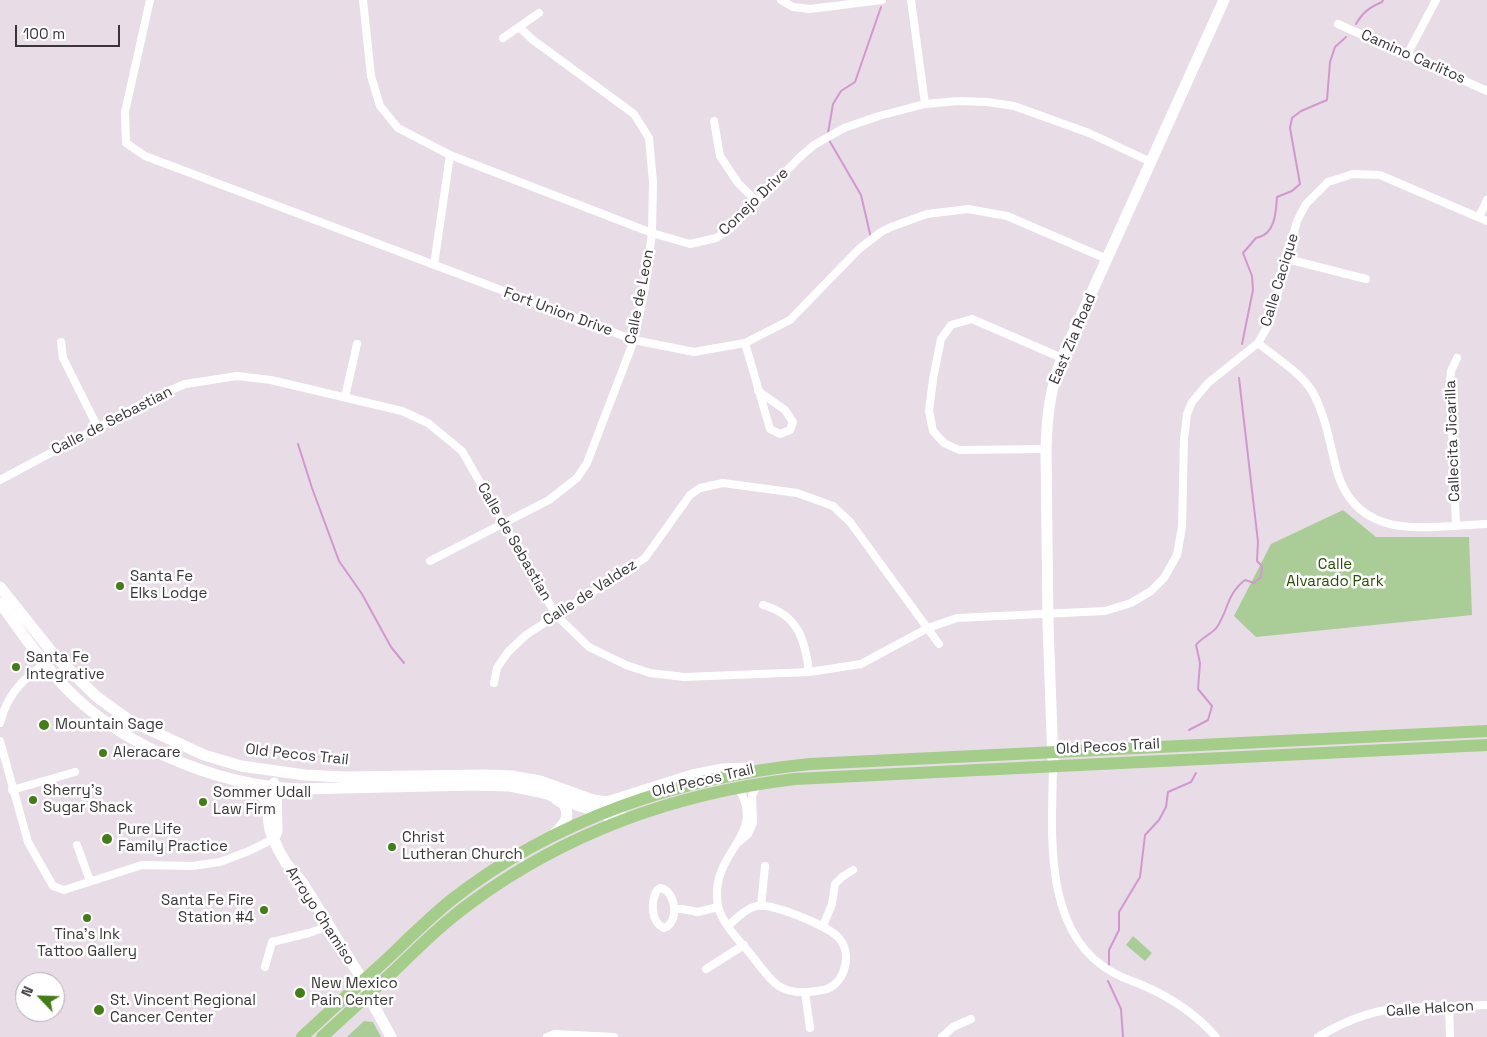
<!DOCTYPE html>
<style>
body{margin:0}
#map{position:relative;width:1487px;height:1037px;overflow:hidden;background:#e8dce7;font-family:"Space Grotesk",sans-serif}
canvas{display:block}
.north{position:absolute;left:15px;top:972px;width:50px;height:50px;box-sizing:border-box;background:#fff;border:1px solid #b0aeb0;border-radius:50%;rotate:294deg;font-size:14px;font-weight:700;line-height:20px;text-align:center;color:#3a3539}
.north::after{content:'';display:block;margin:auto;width:18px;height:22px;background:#437d17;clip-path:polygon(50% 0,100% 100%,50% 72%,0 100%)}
.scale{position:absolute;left:15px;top:25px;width:105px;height:22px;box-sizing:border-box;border:2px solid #3a3539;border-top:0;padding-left:6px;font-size:15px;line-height:18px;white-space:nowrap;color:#3a3539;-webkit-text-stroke:4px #fff;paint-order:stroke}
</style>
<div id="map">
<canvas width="1487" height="1037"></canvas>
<div class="north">N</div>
<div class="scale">100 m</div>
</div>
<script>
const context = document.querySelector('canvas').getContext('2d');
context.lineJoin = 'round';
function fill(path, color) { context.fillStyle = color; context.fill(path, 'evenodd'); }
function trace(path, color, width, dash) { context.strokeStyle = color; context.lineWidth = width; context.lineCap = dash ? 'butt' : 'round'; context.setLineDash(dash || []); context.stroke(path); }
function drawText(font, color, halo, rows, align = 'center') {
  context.font = font + ' "Space Grotesk",sans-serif'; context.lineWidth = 5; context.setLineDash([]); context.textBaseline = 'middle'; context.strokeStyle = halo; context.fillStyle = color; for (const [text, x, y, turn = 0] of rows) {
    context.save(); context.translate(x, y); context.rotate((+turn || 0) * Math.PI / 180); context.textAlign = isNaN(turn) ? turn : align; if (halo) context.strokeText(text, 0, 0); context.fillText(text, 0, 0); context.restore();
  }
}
fill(new Path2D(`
 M1343,510L1376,537H1469L1472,615L1256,637L1234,616L1271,544Z
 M1133,936L1152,953L1145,961L1126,945Z
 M364,1021L373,1022L381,1037H347Z`), '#aacd98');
trace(new Path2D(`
 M1356,24C1363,12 1370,7 1382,2L1383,0
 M828,133L833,104L841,91L855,82L881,7
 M829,140L861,195L871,238
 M1242,344L1253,290L1252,276L1243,253L1256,238C1275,235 1276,213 1277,197L1292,191L1300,184L1290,128L1292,118L1301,111L1327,100L1330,62L1335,47L1346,37
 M298,444L312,488L339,561L362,594L391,647L404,663
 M1189,730L1208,720L1212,706L1198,689L1200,663L1196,645C1202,637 1212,634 1217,627C1229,609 1226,595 1245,580L1254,583L1261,577L1262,566L1257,561L1258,542L1239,378
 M1109,965V950L1119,930V912L1140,877L1145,835L1159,820L1166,807L1168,792L1191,782L1196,773
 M1108,981L1121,1009L1123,1037`), '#d397cf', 2);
trace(new Path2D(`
 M150,0L125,112L126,143L145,156L634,340L694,352L745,343L790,320L859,249L881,232L891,227L927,214L968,209L1007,216L1107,259
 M363,0L371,76L380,106L398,128L450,155L652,233L690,244L716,238L730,229L800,157L814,145L844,128L879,116L925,104L958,101L987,102L1014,106L1089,133L1151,162
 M781,0L793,7L810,9L882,0
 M911,0L925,104
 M1338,24L1487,91
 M503,38L539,13
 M1407,55L1436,0
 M714,121L720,156L738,183L756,201
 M1479,217L1487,200
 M1287,259L1366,279
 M434,265L450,155
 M61,342L63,358L98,428
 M745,343L770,429L780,434L790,430L793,422L785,410L758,391
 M1258,343C1276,358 1300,372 1312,391C1325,414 1330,443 1336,468C1356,544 1427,526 1487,524
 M345,397L357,344
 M1046,449L959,450L944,443L933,431L929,411L933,379L941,339L951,325L972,319L1062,358
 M0,480L155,397L185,384L237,376L271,380L402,411L428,423L462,451L556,615L589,647L626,665L650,673L684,677L809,672L861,664L928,628L957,618L1105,611L1131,603L1151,591L1164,578L1177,555L1182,527L1184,439L1187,414L1192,402L1208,383L1258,343L1270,322L1297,221L1306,204L1328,182L1353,174L1380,175L1487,221
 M1456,525L1450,381L1451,371L1457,358
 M430,561L549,500L577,478L587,463L634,340L645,288L652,233L653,182L649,138L634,114L533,40L519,27
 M763,605C798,615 805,639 809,672
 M494,683L497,668L508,652L526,635L645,558L690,495L700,488L723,483L797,493L833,506L850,522L939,644
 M0,723C8,690 28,675 55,656
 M0,741L28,842L53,886L64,890L142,865L192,866L220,862L249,851L275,838
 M1053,766C1052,834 1042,935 1114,973C1123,978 1132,981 1142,985C1170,997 1196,1014 1216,1037
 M12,790L75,772
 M740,841L748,834L753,823L752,795L758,784
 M77,845L90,881
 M660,888C676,890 680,923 664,928C650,922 651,901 657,890Z
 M761,906L765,866
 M674,909H682L698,912L718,907
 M728,926C736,919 745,909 756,906C770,902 829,926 839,938C852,953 846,981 827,989C821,991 814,991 808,992C780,994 772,982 756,961C744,945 726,929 719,910C717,904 717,897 717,891C719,848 766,833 738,787
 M823,926L832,904L835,884L842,877L853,870
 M265,967L272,942L309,933L329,926
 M706,969L744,945
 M805,992L810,1028
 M1449,1007L1450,1037
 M547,1037L555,1034L614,1037
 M942,1037L953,1027L971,1019
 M1318,1037C1338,1025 1362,1014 1386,1010C1419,1005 1454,1007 1487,1005`), '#fff', 8);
trace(new Path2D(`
 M0,587L55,656L97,697L129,720L204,755L241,766L305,775L344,777L487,775L512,776L540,781L593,800L607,802L692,775L723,769L750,768
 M0,603C18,627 35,653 55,676C111,742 214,786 300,789L473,785L510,786L544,793L611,817L626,818
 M1053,762L1048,624L1046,449C1047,417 1050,388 1062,358L1224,0
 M274,783L276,788L277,830L276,834
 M244,788L259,793L266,801L270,830L278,849L286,863L302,882L363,981L368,995L391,1037
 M555,833C564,824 571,818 564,804L556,799`), '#fff', 11);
trace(new Path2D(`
 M302,1037C330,1011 358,985 386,960C407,940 428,919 450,901C554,819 680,777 810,764L1487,731
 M322,1037C346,1015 371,992 395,970C420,946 444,922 472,902C569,831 676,793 795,779L1487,745`), '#a4cd89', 12);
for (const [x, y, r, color] of [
 [120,586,5,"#437d17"],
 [16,667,5,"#437d17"],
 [44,725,6,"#437d17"],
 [103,753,5,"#437d17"],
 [33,800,5,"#437d17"],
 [203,802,5,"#437d17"],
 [107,839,6,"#437d17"],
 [392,847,5,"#437d17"],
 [264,910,5,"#437d17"],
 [87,918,5,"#437d17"],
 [300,993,6,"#437d17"],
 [99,1010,6,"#437d17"]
]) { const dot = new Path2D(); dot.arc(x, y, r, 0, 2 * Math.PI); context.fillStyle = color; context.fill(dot); trace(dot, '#fff', 2); }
drawText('15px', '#3a3539', '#fff', [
 ["Camino Carlitos",1413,57,24],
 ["Conejo Drive",754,202,-44],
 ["Calle Cacique",1280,280,-73],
 ["Calle de Leon",640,297,-79],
 ["Fort Union Drive",558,312,20],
 ["East Zia Road",1073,339,-67],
 ["Calle de Sebastian",112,421,-27],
 ["Callecita Jicarilla",1453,441,-92],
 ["Calle de Sebastian",514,542,60],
 ["Calle de Valdez",590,593,-33],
 ["Old Pecos Trail",1108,747,-3],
 ["Old Pecos Trail",297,755,6],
 ["Old Pecos Trail",703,781,-13],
 ["Arroyo Chamiso",320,916,57],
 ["Calle Halcon",1430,1009,-4]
]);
drawText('15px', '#264e06', '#fff', [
 ["Calle",1335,565],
 ["Alvarado Park",1335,582]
]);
drawText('15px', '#3a3539', '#fff', [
 ["Santa Fe",130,577],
 ["Elks Lodge",130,594],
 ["Santa Fe",26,658],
 ["Integrative",26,675],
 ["Mountain Sage",55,725],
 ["Aleracare",113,753],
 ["Sherry's",43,791],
 ["Sugar Shack",43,808],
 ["Sommer Udall",213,793],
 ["Law Firm",213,810],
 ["Pure Life",118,830],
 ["Family Practice",118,847],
 ["Christ",402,838],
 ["Lutheran Church",402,855],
 ["Santa Fe Fire",254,901,"right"],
 ["Station #4",254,918,"right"],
 ["Tina's Ink",87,935,"center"],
 ["Tattoo Gallery",87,952,"center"],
 ["New Mexico",311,984],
 ["Pain Center",311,1001],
 ["St. Vincent Regional",110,1001],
 ["Cancer Center",110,1018]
], 'left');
</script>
